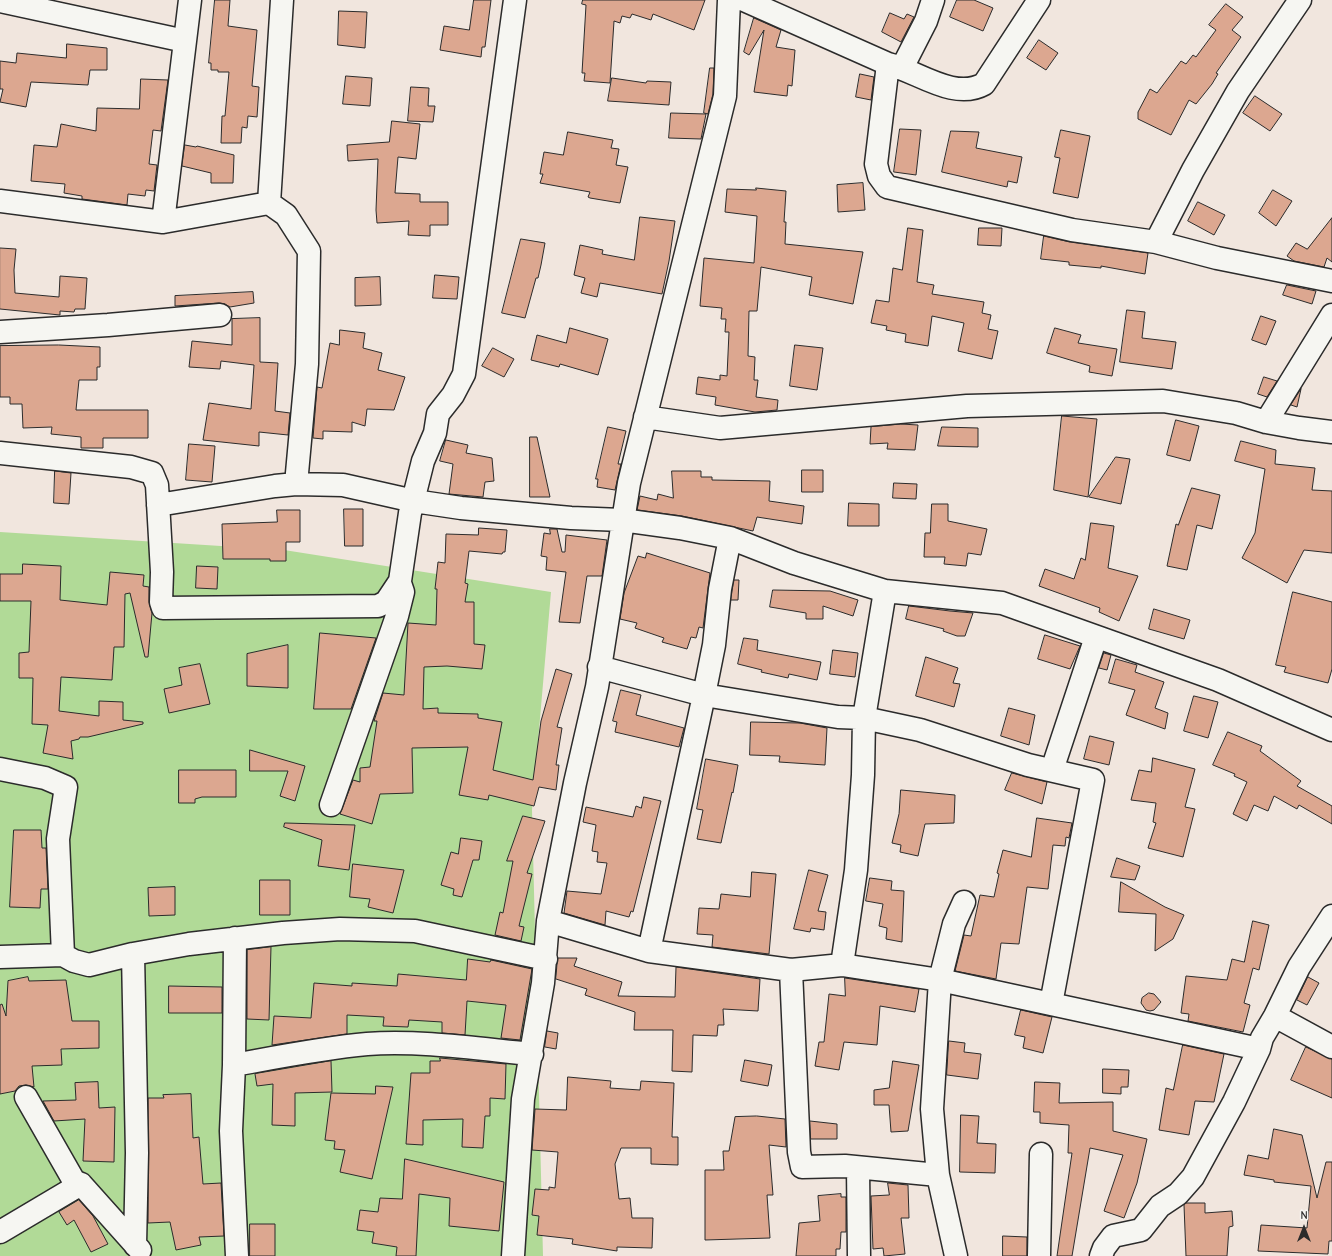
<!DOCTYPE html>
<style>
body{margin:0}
#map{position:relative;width:1332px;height:1256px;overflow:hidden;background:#f1e6de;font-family:"Comic Neue",sans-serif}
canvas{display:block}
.north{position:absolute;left:1284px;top:1208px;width:40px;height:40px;-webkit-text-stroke:3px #f6f6f2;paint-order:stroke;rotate:0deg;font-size:11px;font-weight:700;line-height:16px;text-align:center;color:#2b2b2b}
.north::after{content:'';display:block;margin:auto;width:14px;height:18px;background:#2b2b2b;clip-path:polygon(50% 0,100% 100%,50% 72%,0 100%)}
</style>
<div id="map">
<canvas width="1332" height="1256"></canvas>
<div class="north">N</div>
</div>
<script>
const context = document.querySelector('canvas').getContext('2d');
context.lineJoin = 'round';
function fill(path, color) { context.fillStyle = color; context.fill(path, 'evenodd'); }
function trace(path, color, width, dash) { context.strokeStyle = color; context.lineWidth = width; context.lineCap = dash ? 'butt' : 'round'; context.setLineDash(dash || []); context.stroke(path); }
fill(new Path2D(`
 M0,532L284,550L551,592L532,810L543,1256H0Z`), '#b1da97');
const building = new Path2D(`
 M215,0H230L228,26L257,30L252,86L259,87L257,117L248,116L247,128L242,127L241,143H221L222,116H225L229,72H218V70H211V63H209Z
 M474,0H491L485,47H482L481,57L440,50L444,26L469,30Z
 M583,0H705L694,30L653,14L651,20L632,14L630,18L622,16L620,23L614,21L610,83L584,81L585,73H582L586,5L582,4Z
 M957,0H974L993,8L983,31L950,17Z
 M1226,4L1243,17L1232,30L1241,37L1216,73L1218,74L1212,84L1196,104L1189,100L1171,135L1138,119V112L1150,89L1157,93L1181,61L1186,64L1193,55L1196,57L1216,30L1209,25Z
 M339,11L367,12L365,48L338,45Z
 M890,13L904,19L907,14L914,17L901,42L882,32Z
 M754,18L781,30L776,47L795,50L792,86L788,85L787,96L754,92L764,30L749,55L744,52Z
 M1039,40L1058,53L1046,70L1027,58Z
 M67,44L107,48V70H90L88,85L31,82L26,107L0,102L3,89H0V61L16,63L17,53L66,58Z
 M710,68H714L713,94L708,114L704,113Z
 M860,74L874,77L871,100L856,97Z
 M346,76L372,78L370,106L343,104Z
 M612,78L646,83L647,81L671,82L669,105L608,101Z
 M141,79L168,80L161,131L153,130L149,164L157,165L154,191L146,190L145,196L128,194L127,205L82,199V196L64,193L65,184L31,181L34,145L57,147L61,124L96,131L97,108L139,109Z
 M411,87L429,88L428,106H435L433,122L408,121Z
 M1255,96L1282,114L1270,131L1243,113Z
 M671,113L706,114L701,139L669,138Z
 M392,121L420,124L416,159L398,157L395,193L420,194V202H448V225H430V236L408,235L409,221L377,223L376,210L378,159L348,161L347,145L389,142Z
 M900,129L921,130L916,175L894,172Z
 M1061,130L1090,136L1078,198L1053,193L1060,158L1055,157Z
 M951,131L979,132L976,148L1022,157L1017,183L1008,181L1007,187L942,172Z
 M568,132L613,140L611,148L619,149L616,165L628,167L620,203L590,198L588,197L590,192L540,183L543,174H540L544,152L563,155Z
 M185,145L196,147L197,146L234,155L233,183H211V173L182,166Z
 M863,183L865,210L838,212L837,185Z
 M756,188L786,191L784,222H786L785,244L863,252L853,304L809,295L812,277L761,267L757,311H749L748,356L755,357L754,380H758L756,397L778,400L777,410L755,412L715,405L716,397L696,394L698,377L720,380V375L727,376L729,332H725L726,319H721L722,308L700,306L704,258L754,263L757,216L725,212L727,189L756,190Z
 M1273,190L1292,201L1276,226L1259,213Z
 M1198,202L1225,215L1214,235L1188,221Z
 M640,217L675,221L669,261L662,294L600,283L597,297L581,293L585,278L574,275L580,245L603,250L602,254L634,260Z
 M1332,218V262L1327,258L1324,267L1294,261L1287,256L1296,243L1307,249Z
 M908,228L923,230L917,282L934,285L932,294L984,302L982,313L991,315L988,329L998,331L992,359L958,351L964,323L932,316L928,346L905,342L906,334L886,330L887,326L871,323L876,300L889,302L893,268L902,270Z
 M979,228H1002L1001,246L978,245Z
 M1044,236L1070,242L1148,253L1145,274L1101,266V268L1069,265V262L1041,259Z
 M521,239L545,243L541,265L538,278H536L525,318L502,313Z
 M0,248L16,249L14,270L15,293L59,297L60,276L87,278L85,309H75L74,312L60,311V315L0,309Z
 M435,275L459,277L457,299L433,298Z
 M380,277L381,305L355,306V278Z
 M1287,285L1316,291L1312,304L1283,295Z
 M253,292L254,303L230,307L225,304L219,303L175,306V296Z
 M1127,310L1145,312L1142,338L1176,342L1172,369L1120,362Z
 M1261,316L1276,321L1266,345L1252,340Z
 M260,318V362L278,363L275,411L290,413L288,435L259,432V446L203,440L209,403L251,409L254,365L221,361L220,369L189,367L192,341L232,345V319Z
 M570,328L608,339L598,375L560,364L559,367L531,360L537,335L566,343Z
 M1055,328L1081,335L1078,343L1117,349L1112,376L1089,372L1090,366L1047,353Z
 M340,330L365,333L363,348L382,353L378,370L405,377L394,410L367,409L365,426L352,422V432L323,431V439L313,438L317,387L322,388L330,343L339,345Z
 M59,345L100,347V367H97V380H79L76,410H148V438H103V448H81V437L51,434L52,427L23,428L22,404H10V397H0V346Z
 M795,345L823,348L817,390L790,386Z
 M493,348L514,359L504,377L482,366Z
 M1264,377L1277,381L1267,397L1258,394Z
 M1301,389L1297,407L1291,405Z
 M1062,416L1097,419L1088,497L1054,490Z
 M1176,420L1199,426L1190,461L1167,455Z
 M901,424L918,425L915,450L887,449L888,443L870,444L871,427Z
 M608,427L626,431L618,464H621L615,490L597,487L598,479H596Z
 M942,427L978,428V447L938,446Z
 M530,437H537L550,497H530Z
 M446,440L468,445L466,453L492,458L494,481L485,482L483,497L449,494L453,464L440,461Z
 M1241,441L1276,450L1275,464L1315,468L1312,490L1332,491V553L1304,550L1287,583L1242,558L1255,533L1265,469L1235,461Z
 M189,444L215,446L212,482L186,480Z
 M1116,457L1130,459L1121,504L1089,497Z
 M802,470H823V492H802Z
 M55,471L71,473L69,504L54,503Z
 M672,471H701V477H712V480L770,481L769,501L804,506L802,524L757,517L753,531L682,516L637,510L640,496L657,500L658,494L673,498Z
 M894,483L917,484L916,499L893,498Z
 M1192,488L1220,495L1212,529L1197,525L1187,570L1167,566L1176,524L1178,525Z
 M849,503L879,504V526H848Z
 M932,504H948V521L987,529L981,555L968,553L966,566L944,564L945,557H924L925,533H930Z
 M344,509H363V546H345Z
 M277,510H300V542H286V561H270V559H223L222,524L277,522Z
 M1091,523L1114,526L1108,568L1138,576L1119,621L1099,612L1100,608L1039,586L1045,569L1074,579L1081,558L1085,560Z
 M479,528L507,530L505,552H503L502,554L469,551L465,583L468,584L465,602H474V644L485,645L482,669L447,666L424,667L423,709L438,708V713L478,714V718L502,722L493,770L533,780L541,721L556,669L572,674L557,727L562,728L556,765H559L556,790L539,787L534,806L489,795L488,800L459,795L468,747L412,748L413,793L380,794L372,824L340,814L353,780L360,782V768L370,767L377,721H374L383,693L404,695L408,623L436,625L437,589H435L438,562L445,563L446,534L478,535Z
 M550,529H557L562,552H565L566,535L607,540L602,576H587L580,623L559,622L566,572L546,570L547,557L541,556L544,533L550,534Z
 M647,553L710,573L703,628L699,627L696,638L691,637L687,649L662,642L664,638L635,628L637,623L620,619L624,593L638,556L645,558Z
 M23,564L61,566L60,600L107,605L110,572L144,575L143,586L149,587V602L152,613L148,657H145L130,593L125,594L124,647H114L112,680L61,677L59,711L99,716V701L123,702V720L143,722V724L88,737H80L79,739L71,741L73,759L43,753L48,725L32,724L33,678H19V653L29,652L31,601H0V574H22Z
 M197,566L218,567L217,589L196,588Z
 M734,580H739L738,600H731Z
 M773,590L830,591L858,600L853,616L823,606V619H806V613L770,607Z
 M1293,592L1332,602V669L1328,683L1284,672L1286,667L1276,665Z
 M909,606L950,611L973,613L965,636H957L943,631L944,629L906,619Z
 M1154,609L1190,620L1184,639L1149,629Z
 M320,633L376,638L351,709H314Z
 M1045,635L1080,646L1070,669L1038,659Z
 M744,638L758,640L757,650L821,662L817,680L789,674L788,678L761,672L762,670L738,664Z
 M288,645V688L247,686V654Z
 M833,650L858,653L855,677L830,674Z
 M1104,653L1111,655L1107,670L1099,668Z
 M926,657L958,668L953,683L960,684L954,707L916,696Z
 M1116,659L1137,665L1135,672L1164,682L1155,708L1168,713L1165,729L1126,715L1135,690L1109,683Z
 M200,664L210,704L169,713L164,689L182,685L179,668Z
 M621,690L641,695L636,715L684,728L679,747L615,732L617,722L613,721Z
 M1194,696L1218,702L1208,738L1184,731Z
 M1009,708L1035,715L1029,745L1001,736Z
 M751,722L800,723L827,728L825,765L779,762L780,756L750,755Z
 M1228,732L1262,746L1260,751L1301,781L1297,786L1332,806V824L1299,805L1297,809L1274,796L1268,811L1254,805L1247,821L1233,814L1247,782L1234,776L1235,774L1213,765Z
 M1090,736L1114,742L1109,765L1084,759Z
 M250,750L305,766L295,801L280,796L288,771H250Z
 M1153,758L1195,769L1185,807L1195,809L1183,857L1148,848L1156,823L1153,822L1156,803L1131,800L1139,770L1151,772Z
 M706,759L738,765L733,793L732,792L721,843L697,839L703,810L697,809Z
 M179,770H236V797H202L195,799V803H179Z
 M1012,773L1047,782L1042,804L1005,790Z
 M901,790L955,795L954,823L925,824L918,856L900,852L901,845L892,843L899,814Z
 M644,797L661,801L633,912L631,911L629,917L606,911L605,925L564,913L567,891L601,894L607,863L597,862L598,852L592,851L596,825L583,822L586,807L633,817L636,806L641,808Z
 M523,816L545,821L527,873L532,874L519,926L524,927L521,941L495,935L500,912L503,913L513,861H507Z
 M1037,818L1072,823L1069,838L1066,837L1065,846L1053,845L1048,889L1027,887L1019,944L1001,943L996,979L955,971L964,935L971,936L980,895L994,897L999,874L997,873L1003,850L1031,857Z
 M285,823L355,825L349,870L318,866L322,840L284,827Z
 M14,830H41L42,848H46L48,889H41L40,908L10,907Z
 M461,838L482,841L479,860H473L462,897L453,895L454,889L441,885L451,852L458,854Z
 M1117,858L1140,866L1135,880L1111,877Z
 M353,864L404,870L393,913L368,907L370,899L350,897Z
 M809,870L828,875L818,911L826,912L824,930L811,928L810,932L794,929Z
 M752,872L776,874L769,954L712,947L713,935L697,934L699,908L719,909L721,894L750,897Z
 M870,878L892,881L891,890L904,891L902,942L886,939L887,928L879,926L883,904L866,901Z
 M260,880H290V915H260Z
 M1121,882L1165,907L1184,915L1173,939L1155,951L1156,914L1119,912Z
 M175,887V915L149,916L148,888Z
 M1253,921L1269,925L1259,970L1253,968L1244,1003L1250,1005L1243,1032L1188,1021L1189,1014L1181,1013L1186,976L1227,980L1232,959L1244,962Z
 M271,947L269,1020L247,1019V950Z
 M558,958H577L574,966L622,982L618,996L675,997L676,967L760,979L758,1011L723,1009L724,1025H718L717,1036L693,1035L692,1072L672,1071L673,1030H634L635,1012L585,995L587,989L556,979Z
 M468,959L490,962L491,960L532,969L520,1040L501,1038L506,1005L467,1001L465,1035L442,1033V1022L409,1020L408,1027L383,1026L384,1017L347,1015V1034L272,1045L274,1016L311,1018L314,983L352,986V983L397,986L398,974L466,980Z
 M28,977L29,981L66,980L72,1021H99V1048L61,1049L62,1065L32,1066L34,1087L26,1085L19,1086L15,1091L0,1094V1005L2,1004L6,1016L8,981Z
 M1308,977L1319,983L1307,1005L1297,1000Z
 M845,978L919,989L915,1012L880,1006L877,1045L844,1042L839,1070L815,1066L819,1042H824L829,994L845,996Z
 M169,986L222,987V1013H169Z
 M1149,993L1154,994L1161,1002L1154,1010L1150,1011L1146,1010L1141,1003L1142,998Z
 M1021,1010L1052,1017L1043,1053L1023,1048L1025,1037L1015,1035Z
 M547,1031L558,1033L556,1049L545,1047Z
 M949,1041L965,1043L964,1052L981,1054L978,1079L947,1075Z
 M1183,1045L1224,1054L1214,1102L1195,1101L1189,1135L1159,1130L1166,1088L1173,1090Z
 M1306,1047L1332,1059V1098L1291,1080Z
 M440,1058L506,1064L505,1099L490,1098V1116H485L483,1148L462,1147L463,1119L423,1120V1145L406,1144L411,1073H430V1061H440Z
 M745,1060L772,1065L768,1086L741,1081Z
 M331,1061L332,1092L295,1093V1126L272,1125L273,1084L257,1086L255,1074Z
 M893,1061L919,1065L908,1131L891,1132L889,1105H874V1090L889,1088Z
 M1103,1069L1129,1070L1128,1087H1121V1094L1103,1093Z
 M568,1077L611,1081L610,1088L640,1090L641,1081L674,1083L672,1137H678V1165L651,1164V1148H621L615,1164L619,1199L630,1198L632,1218H653L652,1248L617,1247V1251L572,1244L573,1239L537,1235L539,1216L532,1215L535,1189L549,1190V1187L555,1188L558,1152L532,1150L535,1109L566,1110Z
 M98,1082L99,1108L115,1107L114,1162L83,1161L85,1119L54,1121L43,1101L76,1100L75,1083Z
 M1035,1082L1060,1083L1059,1103L1113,1102V1131L1147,1139L1137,1183L1124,1218L1104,1211L1123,1155L1090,1148L1072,1256H1057L1072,1153H1068L1069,1125L1040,1123V1112H1034Z
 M376,1086L393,1087L372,1179L340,1172L345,1150L334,1149L335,1141L325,1140L331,1093L375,1094Z
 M191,1094L193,1138L199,1137L203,1184L221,1183L224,1236L199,1237L201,1245L176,1250L170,1222L148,1223V1098H164L163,1095Z
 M961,1115L979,1116L977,1143L996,1144L995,1173L960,1172Z
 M757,1116L785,1119L786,1147L769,1145L773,1195H767L770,1238L705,1240V1170H724L723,1151H729L735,1117Z
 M810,1121L837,1124V1139H811Z
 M1274,1129L1302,1135L1317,1198L1326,1162H1332V1241H1329L1328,1254L1258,1251L1261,1225L1307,1228L1311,1186L1274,1182V1180L1244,1175L1248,1155L1268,1159Z
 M405,1159L504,1182L499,1231L449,1226L450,1198L419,1194L416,1256H396L397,1247L372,1243L374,1232L357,1230L360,1210L378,1212L380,1198L402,1199Z
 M888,1183L908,1185L909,1218H901L905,1254L884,1256L883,1248L873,1249L871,1196L889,1195Z
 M841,1194V1197H846V1232H841L840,1249H836V1256H796L799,1223L820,1221L818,1196Z
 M79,1200L93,1216L108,1244L91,1252L74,1220L67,1225L59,1212Z
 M1186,1203H1205V1213L1232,1211L1233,1226L1229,1227L1227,1256H1186L1184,1205Z
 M250,1224H275V1256H250Z
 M1003,1236L1027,1237V1256H1003Z`);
fill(building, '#dca790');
trace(building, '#2b2b2b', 1);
const minor = new Path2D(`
 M190,0L163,222L269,203L286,215L309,251L307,364L296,484
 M744,0L888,64C917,71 954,101 984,84L1039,0
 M0,1L185,41
 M888,64L876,164L879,176L887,187L1072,230L1156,242L1217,258L1332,281
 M902,68L926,21L933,0
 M0,201L163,222
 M269,203L282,0
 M1156,242L1193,170L1238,91L1300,0
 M0,332L108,325L220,315
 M645,417L720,428L967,406L1163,401L1236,413L1266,422L1299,428L1332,432
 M1266,422L1332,315
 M0,453L131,467L152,473L157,485L162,572L161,602L163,608L378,606L386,602L400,581L410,513L423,461L435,433L438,414L453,395L464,374L515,0
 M158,505L275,486L296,484L343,485L414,501L461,508L571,518L622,520L680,528L730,538L794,563L885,591L1002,603L1218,680L1332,730
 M599,667L704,695L838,717L864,718L920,730L1028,765L1093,780L1051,1004
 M0,769L45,778L66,787L58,839L63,955
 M1052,770L1096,637
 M331,805L397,616L403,592L400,583
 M548,921L649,951L791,970L842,965L940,980L1259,1049
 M235,938L234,1065L231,1131L237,1256
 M649,951L704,695L714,645L720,589L730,538
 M133,954L137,1153L135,1245
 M0,957L63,955L74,961L89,965L133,954L189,944L283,933L340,929L415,931L546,959
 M842,965L856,870L863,775L864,718L885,591
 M791,970L799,1152L802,1167L845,1166L938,1175
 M1275,1016L1332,1047
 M234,1065C278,1057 322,1048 367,1044C419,1040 479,1049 532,1054
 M26,1097L74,1181L81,1184L140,1250
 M858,1168L859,1256
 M0,1232L81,1184
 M513,1256L523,1099L543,983L548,921L575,783L597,687L629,483L725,96L729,0
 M956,1256L938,1175L932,1109L940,980L954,924L964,902
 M1039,1256L1041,1154
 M1101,1256L1104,1248L1113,1236L1141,1230L1160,1206L1178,1194L1193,1177L1234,1102L1259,1049L1262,1038L1275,1016L1299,967L1332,916`);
trace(minor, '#2b2b2b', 25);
trace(minor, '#f6f6f2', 22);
</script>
